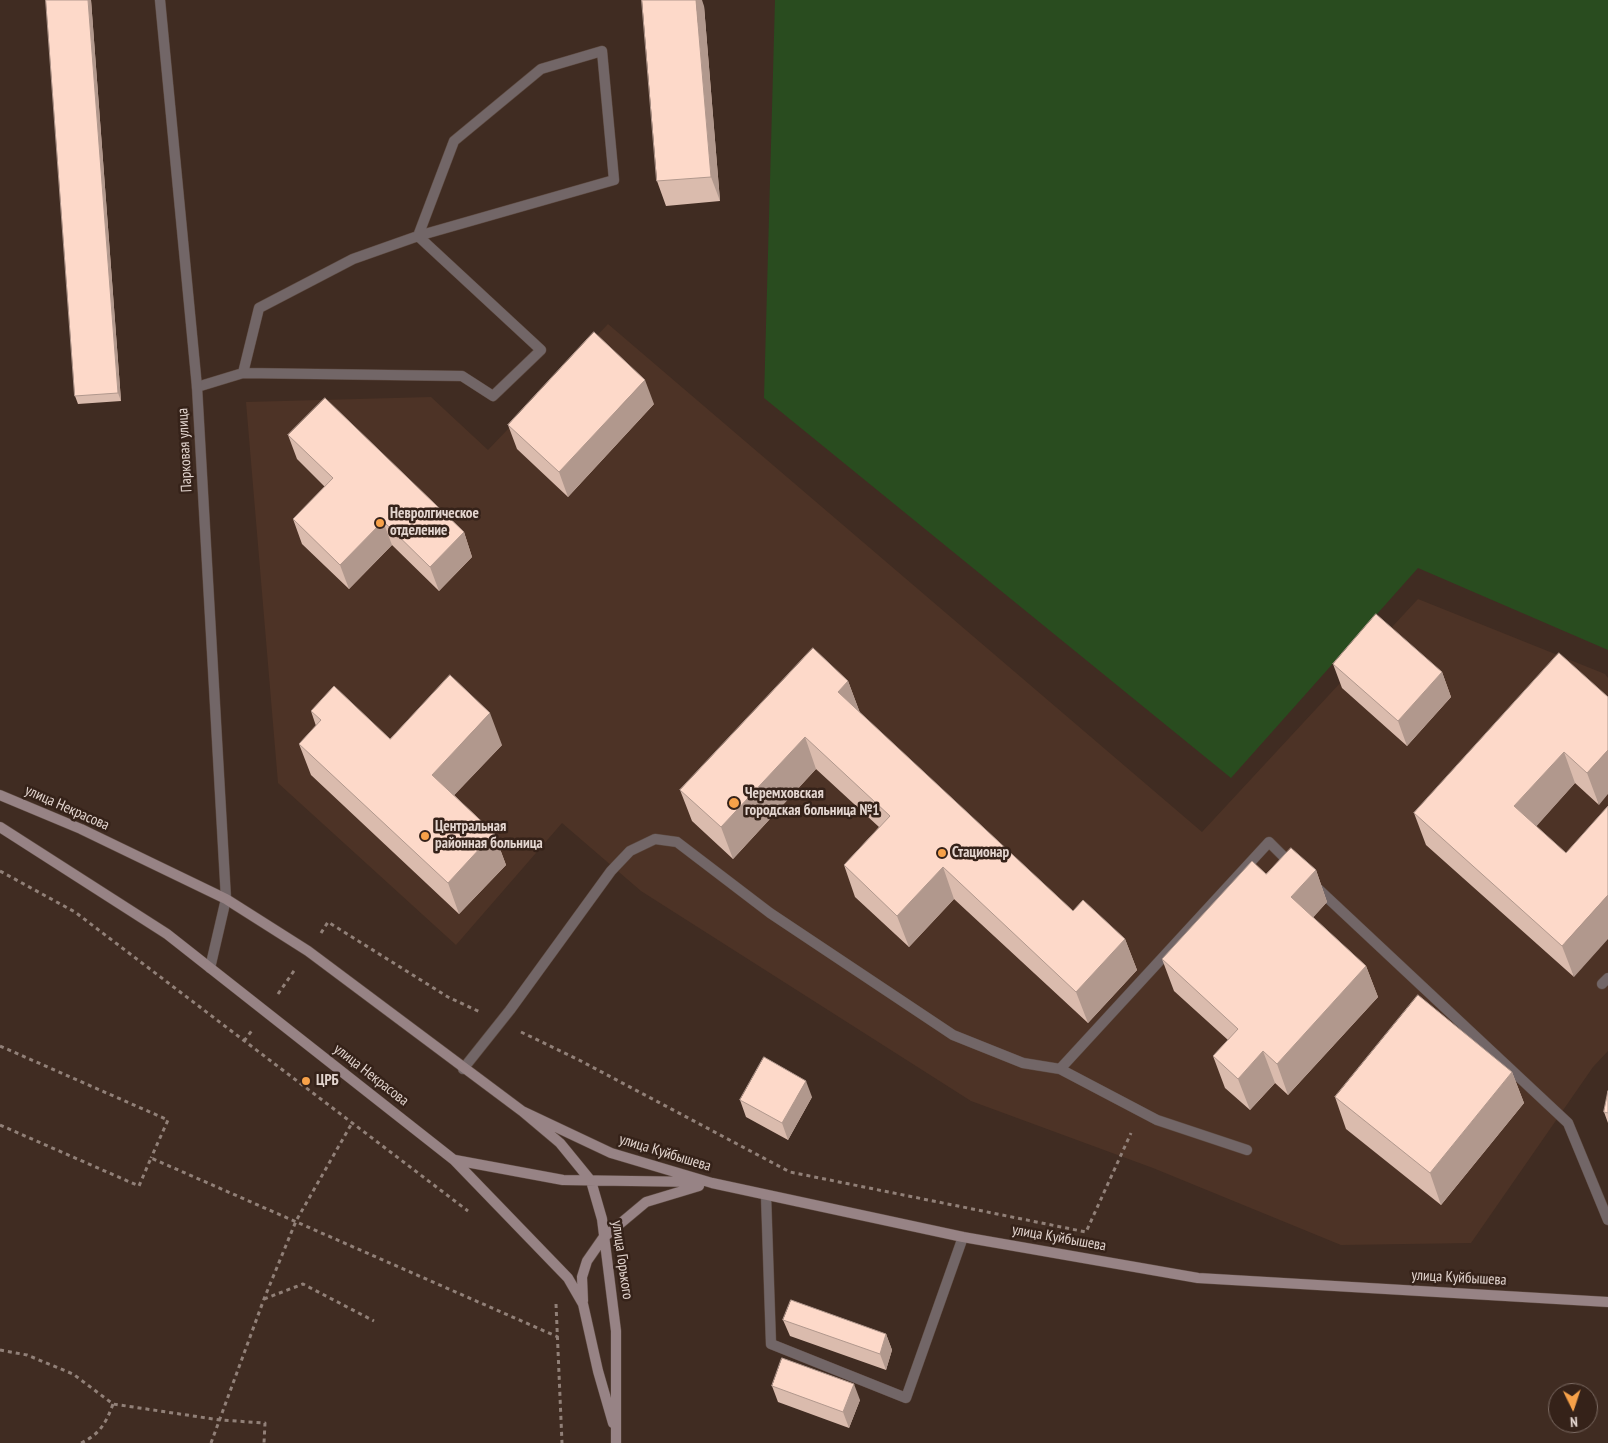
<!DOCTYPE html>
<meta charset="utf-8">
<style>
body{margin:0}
#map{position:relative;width:1608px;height:1443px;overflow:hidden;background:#402c22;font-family:"PT Sans Narrow",sans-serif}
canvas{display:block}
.north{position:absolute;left:1548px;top:1383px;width:50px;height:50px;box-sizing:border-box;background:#352219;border:1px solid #7b6a62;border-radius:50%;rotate:176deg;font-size:14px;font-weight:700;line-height:20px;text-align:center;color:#e3d5cf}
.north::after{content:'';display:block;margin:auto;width:18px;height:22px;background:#f7a149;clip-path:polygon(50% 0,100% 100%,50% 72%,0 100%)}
</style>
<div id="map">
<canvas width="1608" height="1443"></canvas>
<div class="north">N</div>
</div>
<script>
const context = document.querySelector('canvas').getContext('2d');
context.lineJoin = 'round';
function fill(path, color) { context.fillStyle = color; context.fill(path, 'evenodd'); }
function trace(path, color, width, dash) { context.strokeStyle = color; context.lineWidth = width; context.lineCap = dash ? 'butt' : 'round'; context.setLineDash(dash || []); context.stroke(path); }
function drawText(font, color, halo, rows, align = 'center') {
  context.font = font + ' "PT Sans Narrow",sans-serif'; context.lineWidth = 5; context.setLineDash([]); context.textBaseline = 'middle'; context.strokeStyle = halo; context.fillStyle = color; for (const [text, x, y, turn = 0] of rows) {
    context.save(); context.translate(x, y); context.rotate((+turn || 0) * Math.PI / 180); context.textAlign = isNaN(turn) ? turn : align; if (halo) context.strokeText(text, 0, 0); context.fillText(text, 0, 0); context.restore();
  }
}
fill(new Path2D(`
 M608,324L1202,832L1418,599L1605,674L1608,678V1051L1593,1067L1471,1243L1341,1245L1153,1168L971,1101L641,891L562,823L456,945L278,783L246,402L431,397L488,450Z`), '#4d3326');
fill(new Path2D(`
 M775,0H1608V650L1418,568L1231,778L764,398Z`), '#294c1f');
const lane = new Path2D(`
 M197,387L243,373L462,376L493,396L541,350L418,236L454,141L541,69L602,51L614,180L418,236L353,259L259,308L243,373
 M1315,886L1568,1123L1608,1220
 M210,968L226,899
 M463,1069L510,1010L611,871L630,851L655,839L677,842L770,913L953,1035L1023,1063L1060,1069L1269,842L1291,864
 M1060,1069L1157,1120L1247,1150
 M766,1195L771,1344L906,1398L963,1237`);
const street = new Path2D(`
 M160,0L197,387L226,899
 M1602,984L1608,978`);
const secondary = new Path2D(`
 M0,795L81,829L226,899L308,951L522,1111L560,1143L591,1181L602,1219L616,1331V1443
 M0,827L167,934L454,1160L568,1278L583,1304L598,1371L613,1423
 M522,1111L611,1153L712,1183L963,1237L1198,1278L1608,1302
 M455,1160L563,1180L699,1182
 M583,1301L582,1277L587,1261L603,1238L646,1202L699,1186`);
trace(lane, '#5d4a41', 11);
trace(street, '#5d4a41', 11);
trace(secondary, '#5d4a41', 11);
trace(new Path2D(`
 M0,871L75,912L468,1211
 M321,933L328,922L448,997L480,1012
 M278,994L296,968
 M521,1032L579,1060L790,1172L1086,1232L1131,1133
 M244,1041L253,1029
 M0,1046L168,1120L151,1158
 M0,1125L139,1186L151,1158L558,1337
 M264,1299L303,1284L374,1321
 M556,1304L562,1443
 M0,1350L27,1355L73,1374L113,1404L220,1420L265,1423L264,1443
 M81,1443C100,1434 106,1423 113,1404
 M211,1443L264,1299L296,1221L352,1123`), '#918078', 3, [4, 4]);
trace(lane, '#726667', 10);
trace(street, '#726667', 10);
trace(secondary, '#978385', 10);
fill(new Path2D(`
 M46,0H91L121,401L78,404L75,396Z
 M704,6L720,201L666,206L657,181Z
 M654,404L568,497L517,449L508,425Z
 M288,435L464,532L472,557L439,591L392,545L349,589L302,544L293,519L325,487L297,459Z
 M1559,653L1599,805L1575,783L1536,826L1574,977L1426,845L1414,813Z
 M1333,664L1442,672L1451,697L1407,746L1342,688Z
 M848,681L860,713L1073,911L1125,939L1137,970L1088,1023L954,899L909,947L855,897L844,865L879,827L816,769L733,859L692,821L680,790Z
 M311,711L390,739L502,745L454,795L494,833L506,865L459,914L311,775L299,744L316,726Z
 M1316,870L1327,902L1313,917L1366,966L1378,997L1288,1095L1275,1083L1250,1110L1225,1088L1213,1056L1228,1040L1174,991L1162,959L1266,874Z
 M1512,1072L1524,1103L1441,1205L1346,1129L1335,1097Z
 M1608,1091V1123L1604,1112Z
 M812,1097L788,1140L746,1117L740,1100Z
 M783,1320L886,1334L892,1350L886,1370L790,1336Z
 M772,1386L860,1400L849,1428L778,1402Z`), '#dabbad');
fill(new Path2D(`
 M88,0H91L121,401L118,393Z
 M696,0H702L704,6L720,201L711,177Z
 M645,380L654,404L568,497L559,472Z
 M383,521L392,545L349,589L340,565Z
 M464,532L472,557L439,591L430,567Z
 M1442,672L1451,697L1407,746L1398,721Z
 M848,681L860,713L838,692Z
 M490,713L502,745L444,806L432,775Z
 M805,737L816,769L733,859L721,827Z
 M1608,750V794L1599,805L1587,773Z
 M1564,752L1575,783L1526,838L1514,806Z
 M494,833L506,865L459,914L448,883Z
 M943,867L954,899L909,947L897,916Z
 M1316,870L1327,902L1303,929L1291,897Z
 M1608,895V939L1574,977L1562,946Z
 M1125,939L1137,970L1088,1023L1076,992Z
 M1366,966L1378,997L1288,1095L1277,1064Z
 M1263,1051L1275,1083L1250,1110L1238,1079Z
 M1512,1072L1524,1103L1441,1205L1430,1173Z
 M806,1081L812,1097L788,1140L782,1123Z
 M886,1334L892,1350L886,1370L880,1354Z
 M854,1384L860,1400L849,1428L843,1412Z`), '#b1988d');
const building = new Path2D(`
 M46,0H88L118,393L75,396Z
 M642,0H696L711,177L657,181Z
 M594,332L645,380L559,472L508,425Z
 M325,398L464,532L430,567L383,521L340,565L293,519L333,478L288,435Z
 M1376,614L1442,672L1398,721L1333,664Z
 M813,648L848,681L838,692L1073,911L1083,900L1125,939L1076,992L943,867L897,916L844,865L890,816L805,737L721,827L680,790Z
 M1559,653L1608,697V750L1587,773L1564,752L1514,806L1566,853L1608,806V895L1562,946L1414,813Z
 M450,675L490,713L432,775L494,833L448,883L299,744L321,720L311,711L334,686L390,739Z
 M1291,848L1316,870L1291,897L1366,966L1277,1064L1263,1051L1238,1079L1213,1056L1238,1029L1162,959L1252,861L1266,874Z
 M1418,995L1512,1072L1430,1173L1335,1097Z
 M764,1057L806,1081L782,1123L740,1100Z
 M1608,1091V1113L1604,1112Z
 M791,1300L886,1334L880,1354L783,1320Z
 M782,1358L854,1384L843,1412L772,1386Z`);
fill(building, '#fdd9c9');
trace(building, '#b1988d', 1);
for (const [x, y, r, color] of [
 [380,523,5,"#f7a149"],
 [734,803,6,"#f7a149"],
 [425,836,5,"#f7a149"],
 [942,853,5,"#f7a149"],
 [306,1081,5,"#f7a149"]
]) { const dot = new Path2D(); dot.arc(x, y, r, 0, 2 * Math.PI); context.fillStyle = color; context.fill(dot); trace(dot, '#352219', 2); }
drawText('15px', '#e3d5cf', '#352219', [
 ["Парковая улица",185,450,-93],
 ["улица Некрасова",67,808,24],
 ["улица Некрасова",371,1075,38],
 ["улица Куйбышева",665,1153,17],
 ["улица Куйбышева",1059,1238,10],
 ["улица Горького",622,1260,82],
 ["улица Куйбышева",1459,1278,3]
]);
drawText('bold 15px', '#e3d5cf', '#352219', [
 ["Невролгическое",390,514],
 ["отделение",390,531],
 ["Черемховская",745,794],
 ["городская больница №1",745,811],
 ["Центральная",435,827],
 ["районная больница",435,844],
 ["Стационар",952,853],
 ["ЦРБ",316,1081]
], 'left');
</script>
